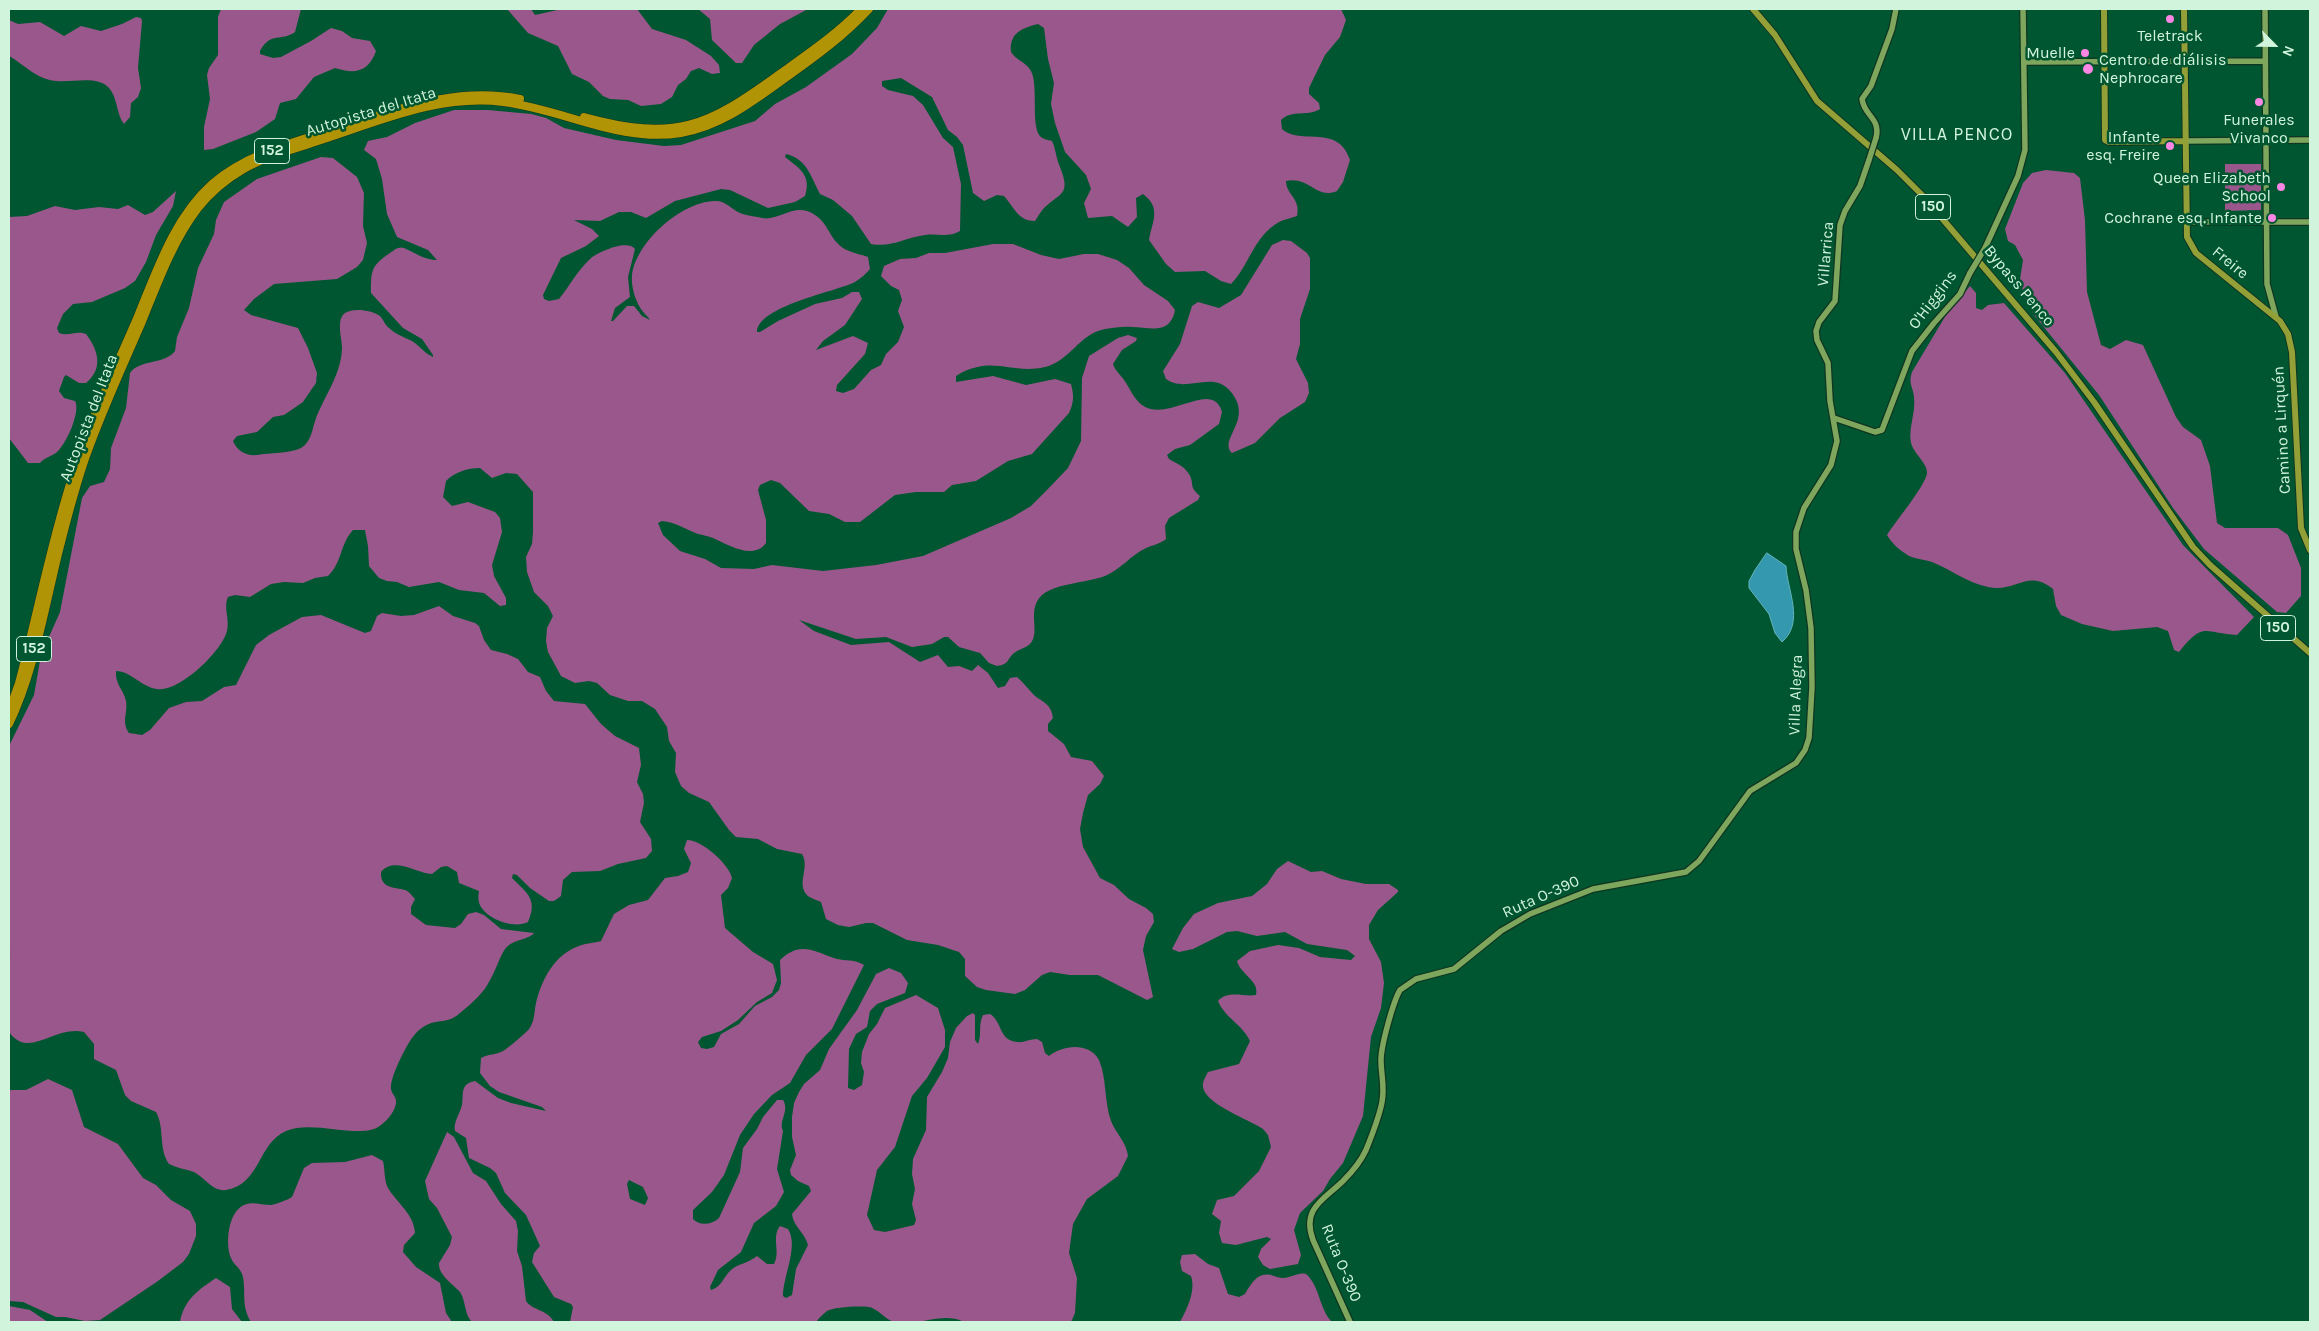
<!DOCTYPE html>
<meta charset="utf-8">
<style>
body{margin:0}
#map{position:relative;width:2319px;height:1331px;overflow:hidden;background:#005630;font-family:Karla,sans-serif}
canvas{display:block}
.frame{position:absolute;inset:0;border:10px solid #d1f4dc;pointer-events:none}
.north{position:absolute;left:2249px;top:20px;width:50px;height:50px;-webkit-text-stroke:4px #005630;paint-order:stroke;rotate:113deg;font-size:14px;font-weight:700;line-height:20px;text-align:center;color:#d1f4dc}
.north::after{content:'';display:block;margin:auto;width:18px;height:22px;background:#d1f4dc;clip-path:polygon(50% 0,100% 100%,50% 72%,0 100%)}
</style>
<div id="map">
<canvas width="2319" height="1331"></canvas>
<div class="frame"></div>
<div class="north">N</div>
</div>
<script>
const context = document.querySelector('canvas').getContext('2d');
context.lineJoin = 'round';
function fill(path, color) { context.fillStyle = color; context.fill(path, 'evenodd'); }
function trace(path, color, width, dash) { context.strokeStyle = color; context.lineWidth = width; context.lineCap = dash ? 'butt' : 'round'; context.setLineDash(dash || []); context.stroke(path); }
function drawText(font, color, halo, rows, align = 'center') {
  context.font = font + ' Karla,sans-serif'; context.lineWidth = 5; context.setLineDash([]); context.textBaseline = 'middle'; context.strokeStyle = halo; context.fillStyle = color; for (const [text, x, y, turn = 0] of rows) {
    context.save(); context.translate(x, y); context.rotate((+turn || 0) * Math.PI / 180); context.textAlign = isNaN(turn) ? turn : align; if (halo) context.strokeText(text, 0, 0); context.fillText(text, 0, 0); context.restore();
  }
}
fill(new Path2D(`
 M221,9H301L295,32C281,42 271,31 260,51V54L273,58L281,57L311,41L331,28L342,31L352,38L370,41L376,51C368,73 354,74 335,68L314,77L296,99L280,103L275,119L256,132L213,149L204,150V127L210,99L207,75L209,68L218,55V17Z
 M507,9H531L535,15L562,9H637L652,29L686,40L711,56L719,65L720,73L712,74L699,68L691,71L686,79L678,85L672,97L661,104L641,106L628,100L610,99L603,96L589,82L572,74L558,46L528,33Z
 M698,9H808L780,24L754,45L742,63H736L712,40L710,19Z
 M888,9H1341L1346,20L1340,37L1325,55L1309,88V94L1319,103L1320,109C1308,117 1292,109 1281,120L1282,129C1301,146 1338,123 1350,160L1343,182L1337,191C1316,200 1310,176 1286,181C1286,195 1301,198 1297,216C1292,218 1285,219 1279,222C1253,237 1249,266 1231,284L1221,281L1205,271L1175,272L1166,264L1149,240C1152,222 1162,208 1143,194L1136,198L1137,217L1128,227L1112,216L1088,218L1084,203L1091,189L1086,175L1065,152L1055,123L1051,104L1054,83L1048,59L1044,28L1038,24C1022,28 1009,33 1011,52C1016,60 1027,63 1031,71C1039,86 1030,128 1041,137C1043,139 1048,140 1052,141C1056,150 1056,158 1060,167C1071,195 1061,192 1044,208C1040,212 1038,217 1035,221C1018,221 1014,207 1004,196L997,195L984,201L973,193L963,145L957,137L948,130L932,97L901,78L882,81V86L888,90L913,96L923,105L943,138L953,147L961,184L960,231C948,238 937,233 925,235C907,237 891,248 871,244L852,216L833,200L820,194C811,177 807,159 786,154L785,157C799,168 812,175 805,196L795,202L768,208L730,190L721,189L675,201L646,218L631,212H619L600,221L574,220L592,229L599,236L586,246L561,258L543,295L544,299L549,301L559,299C569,287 577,271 590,259C598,252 627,239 635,249L628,277L630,297L615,308L611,321H613L627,306H634L642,316L650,320C648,316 643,313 641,309C635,300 631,286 632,276C635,243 681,202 714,201C725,200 731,209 740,213C744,215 758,217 762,218C777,221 791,206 807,211C829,219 827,237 843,248C851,253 860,254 868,257L870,269C866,274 861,278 855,282C835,292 758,306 757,332H760L778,321L815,304L842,298L852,292H859L862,299L845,325L823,341L816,350L853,336L868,343L865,354L837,385L836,391L843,393L854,389L871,370L881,365L886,354L898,342L904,327L898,311L902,300L899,290L891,286L881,276L884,266L900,259L916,258L929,253H945L993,244H1013L1041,255L1059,259L1084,254H1098L1117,260L1129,268L1144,285L1168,301L1175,310C1170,336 1149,327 1132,327C1123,326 1114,328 1105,329C1079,334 1070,361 1045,367C1010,375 992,354 956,376V382L993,376L1026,385L1055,379L1071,384C1074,395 1074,403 1069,413L1032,454L1008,461L976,481L952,485L944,492H916L895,495L860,522H845L829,514L809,511L780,483L771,480L760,485L758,490L766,520V543C753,561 727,544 713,538C708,536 703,535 698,534C685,529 675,522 662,521L658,523L663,535L680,551L705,559L721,568L754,569L772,565L823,571L876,565L923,556L1011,518L1031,506L1047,490L1068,468L1081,441L1082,378L1089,356L1118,338L1128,335L1137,338L1136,341L1122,350L1113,364C1115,371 1122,376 1126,383C1131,391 1135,400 1142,405C1168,424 1212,378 1222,412L1219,424L1190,445L1175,449L1167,455L1169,459C1176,463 1184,466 1189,474C1195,484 1188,486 1200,496L1198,500L1169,518L1165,526L1166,539C1160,544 1153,545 1146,548C1131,555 1120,570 1105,576C1087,583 1053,583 1040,597C1027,613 1041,632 1030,644C1026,648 1019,649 1014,653C1006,660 1010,664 997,666L989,663L980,653L959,647L948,637H944L932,644L912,647L886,637L856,639L799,620L814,631L851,645L889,642L920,662L938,655L948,667L959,666L972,671L978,665L988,673L998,688L1005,686L1010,678L1017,677C1024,683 1028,689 1034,695C1043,703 1051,703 1053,718L1048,724V731L1064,744L1071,757L1092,761L1104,776L1100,784L1088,795L1083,813L1080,829L1083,847L1100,878L1114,885L1129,899L1146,908L1153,914L1154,922L1146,936L1143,950L1153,997L1147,1000L1098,975H1070L1050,972L1042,975L1025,990L1015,994L986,990L977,987L965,976V959L959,952L938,945L907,940L873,923H866L849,927L838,925L826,919L821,902C817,900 809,898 806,894C797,882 810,867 802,854L777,849L758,839L736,837L729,830L709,802L689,793L681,786L675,772L676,753L669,741L667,727L655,709L642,701H628L610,695L597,683L589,681L575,683L561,676L548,652L546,641L547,628L553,616L548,606L534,592L527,572L526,557L532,544L533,532V492L517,474L506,473L492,478L480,468C467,468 455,472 446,481L443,497L452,506L468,502L495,512L500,518L502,532L492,565L494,576L506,598V605L500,606L484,593L459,590L439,582L409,587L397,582L387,581L379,578L369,566L368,546L365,530H353C340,544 342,563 328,576L315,578L303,583L284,582L271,584L250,597L235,595L228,597C223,607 230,619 227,631C222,651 179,693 157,689C141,687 131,671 116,671C115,685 124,690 126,701C128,714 121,721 129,733L142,735L150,730L169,708L186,702L202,701L224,687L236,685L256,645L269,635L302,617L321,615L365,633L371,631L377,616L382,613L401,616L414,615L439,606L453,616L475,623L479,626L484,640L491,650L507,654L518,659L528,672L540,677L546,691L554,701L585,704L601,724L615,736L639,748L641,765L637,782L643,794L644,803L640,822L651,839L652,851L646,858L618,864L600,871L572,872L563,880L561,896L554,901H549L530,888L517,875L513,874L512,878C527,893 538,899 528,922C515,929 489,920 481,907C478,902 478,897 479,891L459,883L457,872L447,866L441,867L432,874C416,873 394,856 381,872C380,889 395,887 405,890C409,891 412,896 415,899L411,907V914L426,925L455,928L461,924L468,914L476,912L484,915L501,929L534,933C527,941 514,938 505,949C499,958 496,970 490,980C484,993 471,1004 460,1013C444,1028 431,1013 412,1038C405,1048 392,1074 391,1086C390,1092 395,1095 396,1100C397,1109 388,1120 381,1125C362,1141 314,1119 286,1131C257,1144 261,1184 226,1190C213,1192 204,1177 194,1172C185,1169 177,1168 169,1164C158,1148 165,1128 156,1112L131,1101L125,1095L116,1070L94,1059V1044L84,1032C54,1025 29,1060 9,1032C8,1016 12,943 9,937V746L34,695L41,655L60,612L82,498L90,486L104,482L110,469L111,448L126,408L130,373C140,359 164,365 175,351L177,337L189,308L198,268L214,234L216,220L224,202L257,179L321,157L333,158L357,177L364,193L363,226L367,243L363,260L357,267L337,279L274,284L254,299L244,310L251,315L298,328L308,348L317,373L316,383L309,393L303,402L284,415L273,417L257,432L237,436L233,441C237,451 246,456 257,455C269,453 291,453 301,448C312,441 312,429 316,418C325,395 342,373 342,347C342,338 335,317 347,312C355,308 372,310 380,316C383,319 385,325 389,328C395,334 404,337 412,341C419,345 424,353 433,357V355L422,339L403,328L371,293C371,270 371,266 390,253C394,250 399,246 404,248C416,253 424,260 437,260L428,250L397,237L387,214L382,179L376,159L364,150L368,141L387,137L415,123L454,110H488L531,114L546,118L564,128L616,140L664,146L681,145L755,121L775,104L806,87L852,54L877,28Z
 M136,17L141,18L142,21L138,68L141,88L138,97L131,103L130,117L124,124C116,114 118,98 109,88C97,75 72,83 56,81C36,79 25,65 9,56V20L18,24L40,22L64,36L81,26L101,31L122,24Z
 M2225,164H2261V210L2225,211Z
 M2046,170L2074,173L2080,178L2085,220L2087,292L2101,345L2110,349L2126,340L2143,345L2176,417L2183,427L2201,440L2210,466L2217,523L2225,528H2278L2288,535L2301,568V596L2286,613L2277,612L2204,549L2173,508L2099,395L2034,315L2024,296L2020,279L2023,260L2015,245L2008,241L2005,229L2023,183L2032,173Z
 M176,191L173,206L156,235L146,262L135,281L125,288L92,302L73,304L63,314L57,328L59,333C69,337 76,330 86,334C98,350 104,368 86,383H79L66,375L64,377L59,391L64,398L75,401C81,412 66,444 57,452C51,457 45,457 40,463H28L9,438V217L27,216L55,206L75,210L99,207L118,209L128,205L145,215L153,212Z
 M1283,240L1291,241L1307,253L1310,258V289L1300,319V344L1296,359L1308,383L1309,393L1305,402L1280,418L1255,443L1232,453C1218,439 1254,420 1231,392C1213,369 1186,394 1166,379L1163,371L1180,344L1192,306L1198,302L1219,308L1241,295L1272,245Z
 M1970,286L1976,293V308L1982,310L1988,305L2004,303L2065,373L2183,545L2254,617L2237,635C2203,633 2204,621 2179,652L2174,650L2168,631L2157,627L2113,631L2082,624L2061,615L2056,606L2053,589C2027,568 2016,593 1988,587C1968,583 1950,569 1932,562C1923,559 1913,559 1906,554C1898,549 1892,543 1887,535C1895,522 1926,485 1927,473C1928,464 1914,454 1911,443C1908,427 1916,414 1914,397C1913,386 1908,384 1912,372L1946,315Z
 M687,840C702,840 729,864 732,878L728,888L721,895L725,928L753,952L773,964L777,980L772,993L757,1002L738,1020L721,1031L702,1037L698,1042L701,1048L707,1049L714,1047L721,1034L739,1024L755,1006L772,997L779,990L781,983L780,960C800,941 813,951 834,958C846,962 851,958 864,965L832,1029L806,1055L790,1083L772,1095L754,1114L740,1135L724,1175L712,1192L693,1210V1219C699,1226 712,1225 719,1218L740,1172L743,1148L757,1129L763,1117L777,1100H783C790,1111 778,1121 783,1131L777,1169L784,1192L776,1206L754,1223L741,1252L718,1270L710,1287L711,1290C722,1287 723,1277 731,1270C737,1264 749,1263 757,1256L767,1264H774C781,1251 771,1238 780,1226L788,1229C799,1246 783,1276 783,1296L786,1298L792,1295L796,1269L808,1245C805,1233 793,1226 792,1214L811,1191L809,1186L798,1181L791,1175L790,1170L796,1155L792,1137V1117L794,1103L799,1092L804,1084L820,1070L829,1049L857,1010L876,974L889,968L901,973L908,983L905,993L877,1004L870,1011L867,1027L856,1034L849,1049L848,1088L854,1090L862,1085L864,1072L861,1063L862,1052L869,1034L877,1024L885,1008L916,995L938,1008L945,1030V1047L927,1078L912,1096L895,1147L877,1170L867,1215L874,1230L885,1232L914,1225L916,1220L912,1204L915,1189L912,1174L913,1159L926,1130L927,1097L942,1072L948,1058L950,1042L956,1028L967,1016L973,1013L975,1015V1040L978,1044C982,1034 978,1025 983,1015L990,1014C1003,1022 998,1040 1017,1042C1023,1043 1030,1039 1037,1039L1042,1042L1045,1053L1049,1056C1063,1045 1089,1042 1099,1060C1107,1079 1104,1101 1111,1121C1116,1134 1126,1141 1128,1156L1118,1176L1087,1199L1073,1224L1069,1253L1077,1278L1075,1313L1071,1322H964C942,1311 919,1327 895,1322C887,1321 880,1311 872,1308C866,1305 833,1307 827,1311C823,1314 819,1318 816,1322H570L573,1307L571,1304L554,1297L532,1262L534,1253L540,1246L526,1215L505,1193L496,1173L490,1168L469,1158L466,1138L455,1131C453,1122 460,1114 462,1105C464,1095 459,1084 475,1081L498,1098L511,1103L546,1111L542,1107L499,1092L490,1086L480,1073L481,1058C488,1054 496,1055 503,1051C506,1050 527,1032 529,1029C535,1021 534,1012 536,1003C542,979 554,955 579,946C586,943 594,943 601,941L614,914L629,905L648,900L665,878L678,876L688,872L691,863L684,849ZM629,1180L643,1187L648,1198L645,1205L630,1199L627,1184Z
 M1288,861L1311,872L1322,871L1341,879L1366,884H1389L1398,890V892L1378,910L1369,925V939L1381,962L1384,983L1381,1008L1371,1037L1363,1116L1343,1163L1330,1179L1323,1191L1300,1213L1294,1230L1301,1255L1298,1264L1270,1269L1263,1265L1258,1257L1261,1249L1271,1239L1267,1237L1236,1245L1222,1243L1219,1233L1221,1221L1212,1214L1217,1200L1234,1196L1259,1171L1271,1147L1268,1135L1263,1129C1250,1120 1205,1104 1203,1087C1202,1082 1206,1076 1208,1072L1239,1064L1250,1041C1242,1024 1225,1018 1218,1001C1228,990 1243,997 1256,995C1260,981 1240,974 1237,961L1250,951L1278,945L1299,948L1320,957L1351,960L1355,956L1347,950L1307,944L1285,932L1257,936L1237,931L1227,932L1193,949L1179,952L1172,949L1183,928L1194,914L1218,903L1252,896L1267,884L1277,869Z
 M48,1079L72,1090L84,1127L118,1144L143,1178L156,1185L171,1200L190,1211L196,1224V1236L189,1254L183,1262L158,1281L100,1320L85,1321L65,1317H56L23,1302L9,1301V1090H26Z
 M447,1132L454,1137L473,1173L486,1181L501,1204L516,1221L518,1231L517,1251L522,1266L526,1301C533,1311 547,1309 554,1322H472C464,1314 466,1301 460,1292C453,1284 438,1275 439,1263L450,1245L452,1237L437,1208L429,1199L425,1181Z
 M372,1155L383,1161C385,1169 384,1181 388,1188C397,1203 414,1214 415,1233L404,1245L403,1252L416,1267L440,1283L446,1313L452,1322H251C241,1305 246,1295 243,1277C240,1266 234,1266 231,1258C225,1244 228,1212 244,1205C253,1201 261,1205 271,1205C277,1204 287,1200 292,1197L304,1168L312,1163L345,1162Z
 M1195,1254L1208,1264L1219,1268L1228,1294L1239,1297L1245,1294C1251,1284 1257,1272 1271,1275C1275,1276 1279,1278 1283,1278C1291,1278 1298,1272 1306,1274C1320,1286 1319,1309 1332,1322H1180C1187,1309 1196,1291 1191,1276L1182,1271L1180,1262L1182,1255Z
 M216,1278L230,1287L232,1309L242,1322H180C184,1300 198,1290 216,1278Z
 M9,1306L30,1310L48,1322H9Z`), '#99578b');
const water = new Path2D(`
 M1767,553L1786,566C1787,590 1805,622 1782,642L1775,633L1769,614L1749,588V581L1755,570Z`);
fill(water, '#3498ae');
trace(water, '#63b4bc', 1);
const secondary = new Path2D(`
 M2265,9L2267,284L2276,317
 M2024,62L2265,61
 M1876,138C1881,118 1864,116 1862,99L1871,86L1892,29L1896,9
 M2185,141L2310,140
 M2186,222H2310
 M1985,248L2018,176L2025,150L2023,9
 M1834,418L1875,432L1882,430L1912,351L1934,323L1960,294L1970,273
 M1350,1322L1313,1240C1301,1208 1325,1199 1343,1181C1352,1172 1361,1161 1366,1150C1372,1135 1379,1118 1382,1102C1385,1087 1381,1075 1381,1060C1381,1046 1393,1002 1400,990L1416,979L1454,969L1501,931L1530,914L1593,889L1686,872L1699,861L1750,791L1796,763L1805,750L1809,738L1812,687L1811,628L1806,590L1796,549V532L1804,508L1831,465L1837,441L1830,401L1828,363L1817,340L1816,331L1819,322L1835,301L1840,225L1845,211L1860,186L1869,160`);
const primary = new Path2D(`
 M1753,9L1775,35L1817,101L1897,170L1923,196L2056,352L2094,402L2193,547L2210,565L2310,653
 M2104,9L2105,140L2109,142L2185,141
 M2184,9L2187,237L2196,253L2280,321L2288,334L2292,352L2301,528L2310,550`);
const highway = new Path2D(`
 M584,117C676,142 707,127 781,73C809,53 837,34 861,9
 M9,711L19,683C37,616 50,547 71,481C88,424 115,370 138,316C157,270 174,218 212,184C250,151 304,140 351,124C407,106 461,87 520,99
 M9,724C34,673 45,606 59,550C67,519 75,487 86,456C102,411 122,368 141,324C157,285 172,242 198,208C210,193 225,180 242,170C266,156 295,149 321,140C380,121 440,94 503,102C563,109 619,143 681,133C721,126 752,102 784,79C814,58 844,36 869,9`);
trace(secondary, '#103621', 8);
trace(primary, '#103621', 8);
trace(highway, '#103621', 9);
trace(secondary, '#7ea75d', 5.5);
trace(primary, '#939f37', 6);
trace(highway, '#b09405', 8);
const secondaryBridge = new Path2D(`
 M1869,160L1876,138
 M1970,273L1985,248`);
trace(secondaryBridge, '#103621', 8, []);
trace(secondaryBridge, '#7ea75d', 5.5);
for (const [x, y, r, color] of [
 [2170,19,5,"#fc86e3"],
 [2085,53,5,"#fc86e3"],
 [2088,69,6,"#fc86e3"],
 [2259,102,5,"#fc86e3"],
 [2170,146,5,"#fc86e3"],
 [2281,187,5,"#fc86e3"],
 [2272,218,5,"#fc86e3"]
]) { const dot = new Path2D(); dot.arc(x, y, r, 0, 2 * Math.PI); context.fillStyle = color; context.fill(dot); trace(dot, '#005630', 2); }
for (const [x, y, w] of [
 [272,151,35],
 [1933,207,35],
 [2278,628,35],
 [34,649,35]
]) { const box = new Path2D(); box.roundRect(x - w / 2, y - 12.5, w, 25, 4); context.fillStyle = '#005630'; context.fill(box); trace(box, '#d1f4dc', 1); }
drawText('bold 15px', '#d1f4dc', null, [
 ["152",272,151],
 ["150",1933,207],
 ["150",2278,628],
 ["152",34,649]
]);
drawText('16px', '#d1f4dc', '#005630', [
 ["Teletrack",2170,36,"center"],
 ["Muelle",2075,53],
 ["Centro de diálisis",2099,60,"left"],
 ["Nephrocare",2099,78,"left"],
 ["Funerales",2259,120,"center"],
 ["Vivanco",2259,138,"center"],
 ["Infante",2160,137],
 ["esq. Freire",2160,155],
 ["Queen Elizabeth",2271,178],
 ["School",2271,196],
 ["Cochrane esq. Infante",2262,218]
], 'right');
drawText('16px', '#d1f4dc', '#005630', [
 ["Autopista del Itata",371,112,-17],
 ["Villarrica",1826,254,-85],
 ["Freire",2230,263,39],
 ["Bypass Penco",2019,286,50],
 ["O'Higgins",1933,300,-53],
 ["Autopista del Itata",89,418,-69],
 ["Camino a Lirquén",2282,430,-93],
 ["Villa Alegra",1796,695,-88],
 ["Ruta O-390",1541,897,-24],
 ["Ruta O-390",1341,1263,68]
]);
context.letterSpacing = '1px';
drawText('18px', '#d1f4dc', '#005630', [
 ["VILLA PENCO",1957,135]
]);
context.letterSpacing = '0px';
</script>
